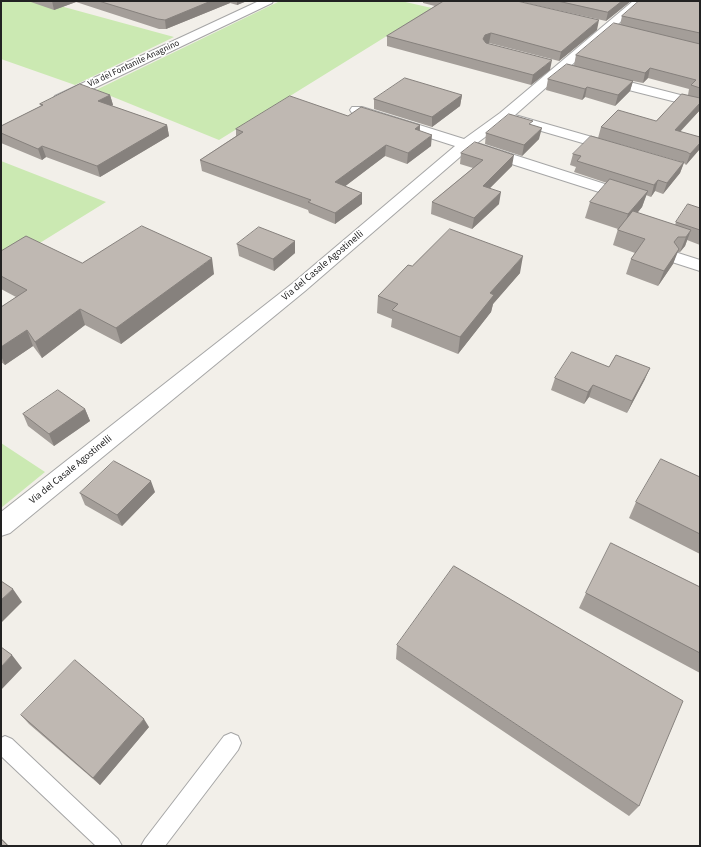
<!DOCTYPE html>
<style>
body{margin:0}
#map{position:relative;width:701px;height:847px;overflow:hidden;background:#f2efe9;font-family:"Source Sans 3",sans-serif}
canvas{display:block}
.frame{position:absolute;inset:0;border:2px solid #222;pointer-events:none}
</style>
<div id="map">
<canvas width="701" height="847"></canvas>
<div class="frame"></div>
</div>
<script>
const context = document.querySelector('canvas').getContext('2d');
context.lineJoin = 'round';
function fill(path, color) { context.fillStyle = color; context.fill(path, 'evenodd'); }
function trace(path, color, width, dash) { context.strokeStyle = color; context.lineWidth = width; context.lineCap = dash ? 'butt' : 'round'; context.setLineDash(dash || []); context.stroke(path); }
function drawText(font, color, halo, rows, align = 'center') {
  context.font = font + ' "Source Sans 3",sans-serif'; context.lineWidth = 3.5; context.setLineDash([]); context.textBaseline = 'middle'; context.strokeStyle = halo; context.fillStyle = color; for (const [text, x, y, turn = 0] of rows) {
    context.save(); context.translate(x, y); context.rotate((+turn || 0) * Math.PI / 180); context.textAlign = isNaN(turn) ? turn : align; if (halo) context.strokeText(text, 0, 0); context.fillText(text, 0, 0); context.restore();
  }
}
fill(new Path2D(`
 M1,1H42L174,37L75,85L1,59Z
 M280,1H401L432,8L219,140L96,90Z
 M1,161L106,202L1,267Z
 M1,443L45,472L1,508Z`), '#cbe9b2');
const lane = new Path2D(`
 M231,733L238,736L241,743L238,750L165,846H141L145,839L224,736Z
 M5,736L12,739L118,839L122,846H96L1,756V738Z`);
const street = new Path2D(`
 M259,1H273L272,3L65,102H55L53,99L55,96Z
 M633,1H644L515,115L620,145L622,148L620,151L615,152L610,151L507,121L477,143L636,194L638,197L636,200L630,202L624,200L468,150L305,291L10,533L1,536V512L293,283L455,146L352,113L350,110L352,107H362L464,139L500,113Z
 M602,75L700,100V108L597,82L596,79L597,76Z
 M678,253L700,260V271L672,262L669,258L672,254Z`);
trace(lane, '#a6a6a6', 2);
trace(street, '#a6a6a6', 2);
fill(lane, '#fff');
fill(street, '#fff');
fill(new Path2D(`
 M28,1H247L237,5L230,3L166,29H159L76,2L54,10Z
 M423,1H517L597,30L559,61L489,43H487L550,70L531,85L387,46V36L435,6L423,3Z
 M517,1H631L606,21Z
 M700,1V110L680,132L700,137V148L686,165L684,163L680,173L663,194L655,191L651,197L646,195L642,207L637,213L675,225L676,222L700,208V245L687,240L685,246L680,252H677L673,264L658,286L626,274L631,259L635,253L613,245L618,229L585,218L590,202L607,183L574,172L576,167L570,165L573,154L682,162L598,138L601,127L656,121L688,95L689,89L648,78L643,83L633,81L630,91L615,106L585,97L582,100L546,90L548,79L574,65L576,55L620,25L622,16Z
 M110,95L113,105L112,106L167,125L169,136L100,177L46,157L42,160L1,143V126L41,106L40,104Z
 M462,95L460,106L432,127L374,109V99Z
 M348,116L420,125V131L431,146L407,164L385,156L345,186L362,193V204L335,224L309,213L308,210L202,171L200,160L236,136V129Z
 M532,125L539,139L522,156L485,144L486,133Z
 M461,153L512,166L490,188L499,204L472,229L431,214L432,202L473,168L460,164Z
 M295,241V253L274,271L239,256L237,244Z
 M1,251L82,263L214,274L121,344L85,325L42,358L33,346L5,365L1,362V307L16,297L1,289Z
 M412,266L520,273L493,304L491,312L458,354L391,327L392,319L377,313L378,296Z
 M609,367L645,379L627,413L589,397L584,404L551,390L555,378Z
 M85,409L90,421L54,446L28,426L23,414Z
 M700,477V554L629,518L636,502Z
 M155,492L122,526L85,505L80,493Z
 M700,587V673L579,608L586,593Z
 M397,645L639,806L629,816L396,659Z
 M21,715L149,727L100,785L29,724Z`), '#a49e99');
fill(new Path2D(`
 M52,1H76V2L54,10Z
 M211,1H230V3L166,29L165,20Z
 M237,1H247L237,5Z
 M622,1H631L606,21L608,12Z
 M599,20L597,30L559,61L561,52Z
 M491,33L489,43L484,44L483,39L485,35Z
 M552,60L550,70L531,85L533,75Z
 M650,68L648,78L643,83L645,73Z
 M633,81L630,91L615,106L618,95Z
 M587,87L585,97L582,100L585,89Z
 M110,95L113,105L101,112L98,101Z
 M462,95L460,106L432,127V117Z
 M700,103V110L671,141L675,130Z
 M167,125L169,136L100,177L97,166Z
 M420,125L419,136L415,129Z
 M542,128L539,139L522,156L524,145Z
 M432,135L431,146L407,164L408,153Z
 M700,143V149L686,165L690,154Z
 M386,145L385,156L335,194V182Z
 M42,146L46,157L42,160L38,149Z
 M514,155L512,166L481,197L483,186Z
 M684,162L680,173L663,194L667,183Z
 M658,180L655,191L651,197L654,185Z
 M648,191L642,207L623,231L628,214Z
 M501,192L499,204L472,229L474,218Z
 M362,193V204L335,224V213Z
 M691,230L685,246L680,252L686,237Z
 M295,241V253L274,271L273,259Z
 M679,249L673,264L658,286L664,271Z
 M523,256L520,273L493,304L491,312L458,354L460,337L490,293Z
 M212,258L214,274L121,344L116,328Z
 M80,309L85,325L42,358L35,342Z
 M27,330L33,346L5,365L1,356V347Z
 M650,368L645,379L627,413L632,401Z
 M593,385L589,397L584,404L588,392Z
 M85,409L90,421L54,446L49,434Z
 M151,481L155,492L122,526L117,515Z
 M13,589L22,602L1,623V600Z
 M12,655L22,668L1,690V667Z
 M144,719L149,727L100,785L93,778Z
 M1,838L9,846H8L1,839Z`), '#86817d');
const building = new Path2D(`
 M99,1H211L165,20L158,19Z
 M444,1H517L599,20L561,52L491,33L485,35L483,39L486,43L552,60L533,75L387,36Z
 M558,1H622L608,12Z
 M639,1H700V33L622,16Z
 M614,23L700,44V88L691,85L696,80L650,68L645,73L576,55Z
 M567,64L633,81L618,95L587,87L585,89L548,79Z
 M405,78L462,95L432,117L374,99Z
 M80,84L110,95L98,101L167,125L97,166L42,146L38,149L1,133V126L43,105L40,104Z
 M682,94L700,98V103L675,130L700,137V143L690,154L687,152L601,127L618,110L656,121Z
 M290,96L348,116L361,107L420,125L415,129L432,135L408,153L386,145L335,182L362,193L335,213L308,202L311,200L200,160L243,132L236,129Z
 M509,114L533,121L529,124L542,128L524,145L486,133Z
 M591,136L681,162H684L667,183L658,180L654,185L577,161L581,156L573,154Z
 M475,142L514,155L483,186L501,192L474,218L432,202L483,160L461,153Z
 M610,179L648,191L628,214L590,202Z
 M688,204L700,208V230L676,222Z
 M633,211L691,230L686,237H678L674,242L679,249L664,271L631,259L645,239L618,230Z
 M142,226L212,258L116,328L80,309L35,342L27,330L1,347V307L27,290L1,276V251L26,236L82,263Z
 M259,227L295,241L273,259L237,244Z
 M450,229L523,256L490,293L494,295L460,337L392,310L398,304L378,296L408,265L412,266Z
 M572,352L609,367L616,355L650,368L632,401L593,385L588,392L555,378Z
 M58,390L85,409L49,434L23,414Z
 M661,459L700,477V534L636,502Z
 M114,461L151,481L117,515L80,493Z
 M611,543L700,587V653L586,593Z
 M454,566L683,701L639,806L397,645Z
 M1,581L13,589L1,600Z
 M1,647L12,655L1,667Z
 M75,660L144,719L93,778L21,715Z
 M1,839L8,846H1Z`);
fill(building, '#bfb8b2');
trace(building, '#86817d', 1);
drawText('9px', '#222', '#fff', [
 ["Via del Fontanile Anagnino",134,64,-25]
]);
drawText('10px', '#222', '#fff', [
 ["Via del Casale Agostinelli",323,266,-40],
 ["Via del Casale Agostinelli",71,470,-39]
]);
</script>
